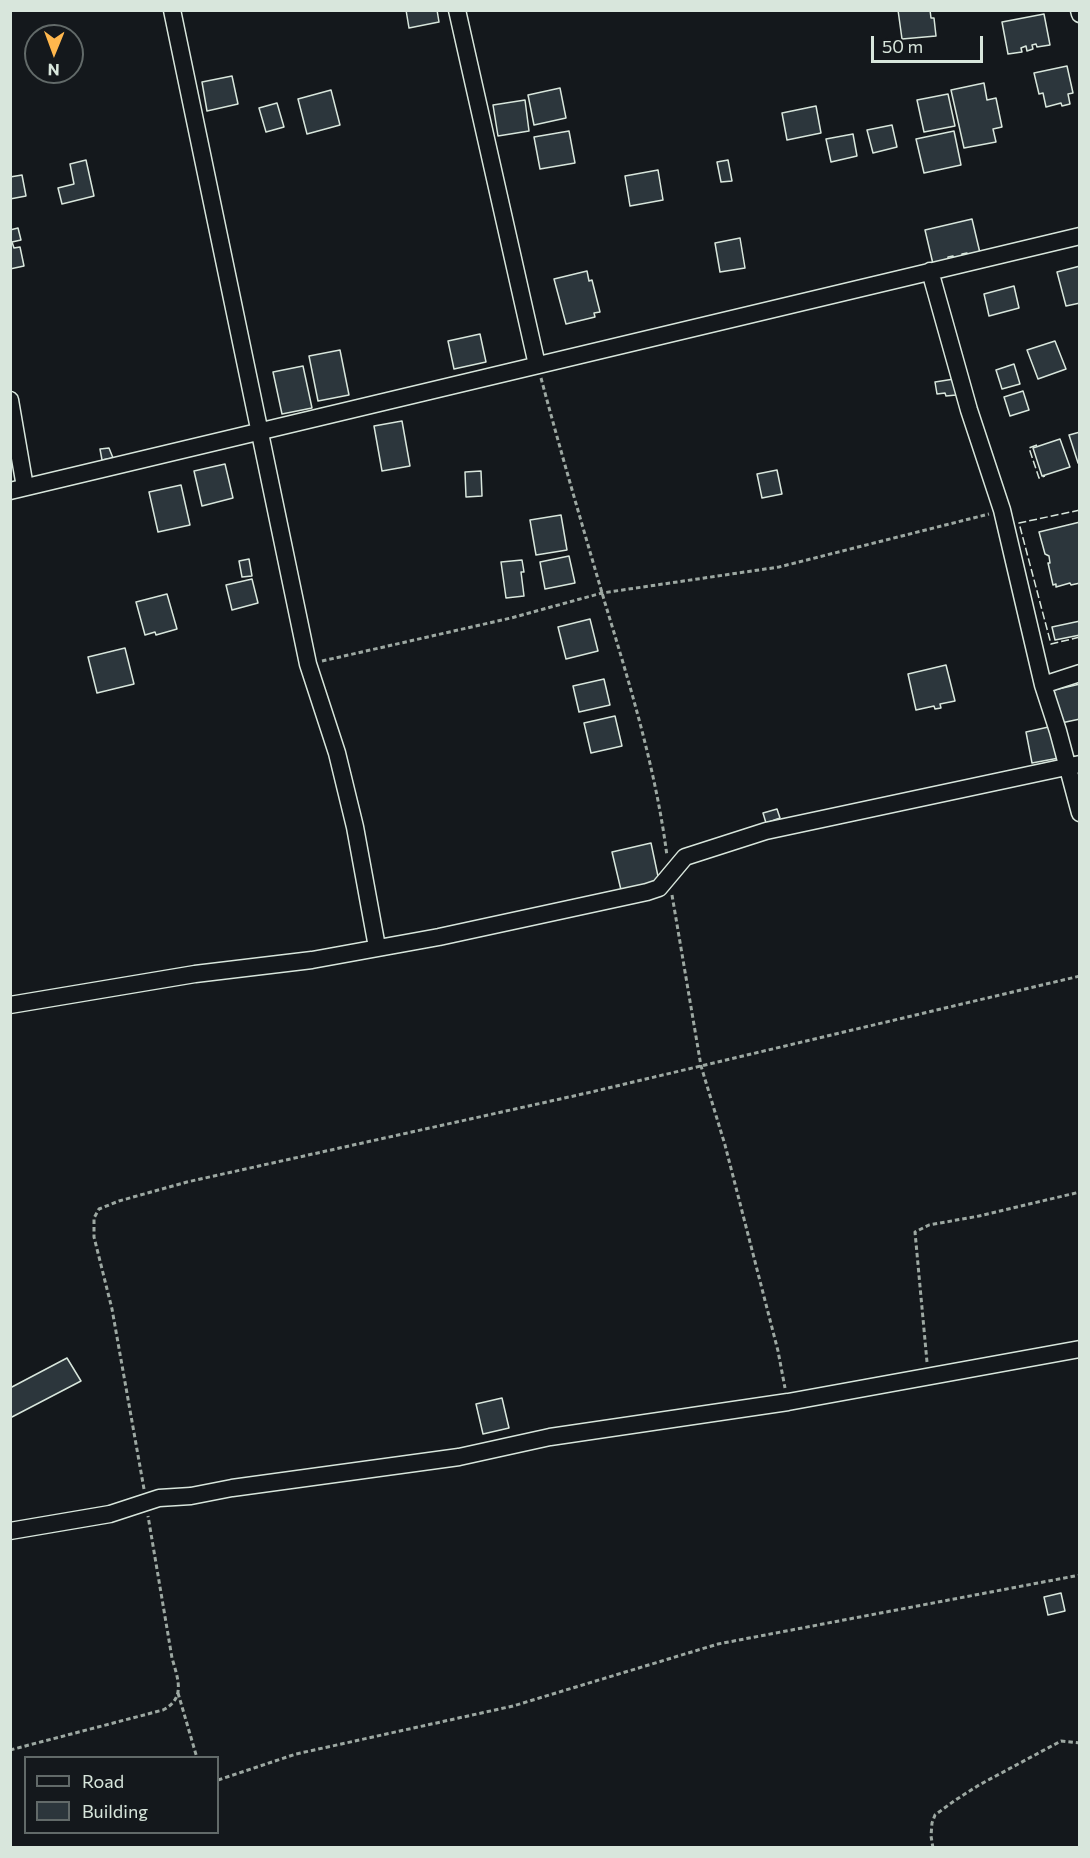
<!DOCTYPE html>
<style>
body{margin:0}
#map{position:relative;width:1090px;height:1858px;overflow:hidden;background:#14181c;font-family:Commissioner,sans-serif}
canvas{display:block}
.frame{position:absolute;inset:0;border:12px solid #d8e6dc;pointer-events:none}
.legend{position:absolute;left:24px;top:1756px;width:195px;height:78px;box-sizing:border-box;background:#14181c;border:2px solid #626a69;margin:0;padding:8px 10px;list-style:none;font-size:18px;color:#d8e6dc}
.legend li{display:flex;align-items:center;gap:12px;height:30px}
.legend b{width:30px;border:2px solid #626a69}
.north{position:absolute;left:24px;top:24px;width:60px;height:60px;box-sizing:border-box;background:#14181c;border:2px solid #626a69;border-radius:50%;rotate:181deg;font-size:16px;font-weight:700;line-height:24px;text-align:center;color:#d8e6dc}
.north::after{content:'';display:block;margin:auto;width:21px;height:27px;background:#ffb74d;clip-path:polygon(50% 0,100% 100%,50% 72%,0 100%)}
.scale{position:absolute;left:871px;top:36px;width:112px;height:27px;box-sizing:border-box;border:3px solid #d8e6dc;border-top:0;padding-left:8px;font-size:18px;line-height:21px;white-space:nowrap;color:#d8e6dc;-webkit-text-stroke:4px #14181c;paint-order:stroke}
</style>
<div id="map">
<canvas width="1090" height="1858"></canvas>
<div class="frame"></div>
<ul class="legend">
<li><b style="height:8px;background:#14181c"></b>Road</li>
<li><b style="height:16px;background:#2c363c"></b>Building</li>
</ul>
<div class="north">N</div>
<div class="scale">50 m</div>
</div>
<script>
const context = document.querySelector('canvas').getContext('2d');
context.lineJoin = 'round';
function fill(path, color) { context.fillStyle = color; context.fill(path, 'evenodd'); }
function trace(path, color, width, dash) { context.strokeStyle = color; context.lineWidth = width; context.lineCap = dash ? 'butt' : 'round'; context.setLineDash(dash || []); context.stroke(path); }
const building = new Path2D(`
 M406,10H437L439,22L409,28Z
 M898,10H930L931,18H934L936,36L902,39Z
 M1044,14L1050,45L1037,47L1036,44L1032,45L1033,49L1027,51L1026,46L1021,48L1022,52L1008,54L1002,22Z
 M1067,66L1073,93L1068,94L1070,104L1062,106L1061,103L1046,107L1043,93L1039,94L1034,73Z
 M232,76L238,104L207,111L202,82Z
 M984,83L987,100L996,98L1002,127L993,129L996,142L964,148L951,90Z
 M560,88L566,118L534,125L528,95Z
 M331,90L340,125L307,134L298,99Z
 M948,94L955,126L924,132L917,100Z
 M525,100L529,131L498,136L493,105Z
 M277,103L284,127L266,132L259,108Z
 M816,106L821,133L787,140L782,113Z
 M892,125L897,147L873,153L867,130Z
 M569,131L575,163L540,169L534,137Z
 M954,131L961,165L924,173L916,139Z
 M853,134L857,156L831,162L826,139Z
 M86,160L94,196L62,204L58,188L74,184L70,164Z
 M728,160L732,181L721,182L717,162Z
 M658,170L663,200L630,206L625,176Z
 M22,175L26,196L10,199V177Z
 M972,219L980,253L968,256L967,253L962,254L963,259L954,261L953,256L948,257V260L933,264L925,230Z
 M18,228L21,240L12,242L14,248L20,247L24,266L10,269V230Z
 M740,238L745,268L720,272L715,243Z
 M1080,266V303L1066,306L1057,272Z
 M587,271L589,281L592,280L600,312L594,313L595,317L566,324L554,279Z
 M1014,286L1019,308L989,316L984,294Z
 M480,334L486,362L454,369L448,341Z
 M1055,341L1066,369L1038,379L1027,350Z
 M340,350L349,395L318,401L309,356Z
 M1014,364L1020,384L1002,389L996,370Z
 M303,366L312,408L282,414L273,372Z
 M954,379L956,395L946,396L945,393L937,394L935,382Z
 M1023,391L1029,410L1010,416L1004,397Z
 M402,421L410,466L382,471L374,426Z
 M1080,432V463H1078L1069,435Z
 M1060,439L1070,467L1042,476L1033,448Z
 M109,448L113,458L102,460L100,449Z
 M225,464L233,498L202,506L194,471Z
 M777,470L782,494L762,498L757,474Z
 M481,471L482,496L466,497L465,472Z
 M181,485L190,525L158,532L149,492Z
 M561,515L567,550L536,555L530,520Z
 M1080,522V583L1071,585L1070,583L1056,587V584L1053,585L1048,563H1050L1049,556L1045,554L1039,532Z
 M569,556L575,583L545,589L540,562Z
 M249,559L252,576L242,577L239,561Z
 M522,560L524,572H521L524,596L506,598L501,562Z
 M252,579L258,603L232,610L226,585Z
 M167,594L177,629L156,635L155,632L145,635L136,602Z
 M590,619L598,651L566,659L558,627Z
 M1080,621V635L1055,640L1052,627Z
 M125,648L134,684L97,693L88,657Z
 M946,665L955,701L940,704L941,708L935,709L934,706L916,710L908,674Z
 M604,679L610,705L579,712L573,686Z
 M1080,684V719L1061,723L1054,690Z
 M615,716L622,746L591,753L584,723Z
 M1053,726L1059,758L1032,763L1026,732Z
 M777,809L780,818L766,823L763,813Z
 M651,843L659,881L621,890L612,852Z
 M67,1358L81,1381L10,1418V1388Z
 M502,1398L509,1428L483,1434L476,1404Z
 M1061,1593L1065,1611L1048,1615L1044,1597Z`);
fill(building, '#2c363c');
trace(building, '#d8e6dc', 1.5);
const minor = new Path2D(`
 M172,10L308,664L337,753L355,827L377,947
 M457,10L537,365
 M1079,10L1080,14
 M930,271L969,410L1002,510L1043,685L1058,731L1080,813
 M10,400L25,487
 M10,491L1080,236
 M1043,685L1080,673
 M10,1005L195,974L312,960L439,937L647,892L659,888L685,857L766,831L1080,764
 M10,1531L110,1514L159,1498L191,1496L232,1488L459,1457L550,1437L788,1402L1080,1349`);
trace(minor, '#d8e6dc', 19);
trace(new Path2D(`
 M541,378C561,453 583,528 605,603C630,685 656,770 667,856
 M322,661L511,618L602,593L779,567L989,514
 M672,895L701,1066L725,1145L778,1351L785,1388
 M927,1362L915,1232L929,1225L979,1216L1080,1192
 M144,1489L112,1309L94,1237V1218L99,1209L119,1201L187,1182L587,1093L1080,976
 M178,1693L197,1758
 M10,1750L163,1710C186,1698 178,1679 172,1658L148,1516
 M218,1780L296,1754L513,1706L718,1644L1080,1575
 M933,1848L931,1836L932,1823L935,1815L954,1801L979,1785L1061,1741L1080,1743`), '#9da8a2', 3, [4.5, 3]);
trace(minor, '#14181c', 16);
trace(new Path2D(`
 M1037,445L1029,448L1039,478L1045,476
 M1080,510L1019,523L1051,644L1080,637`), '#d8e6dc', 1.5, [8, 3]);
</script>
